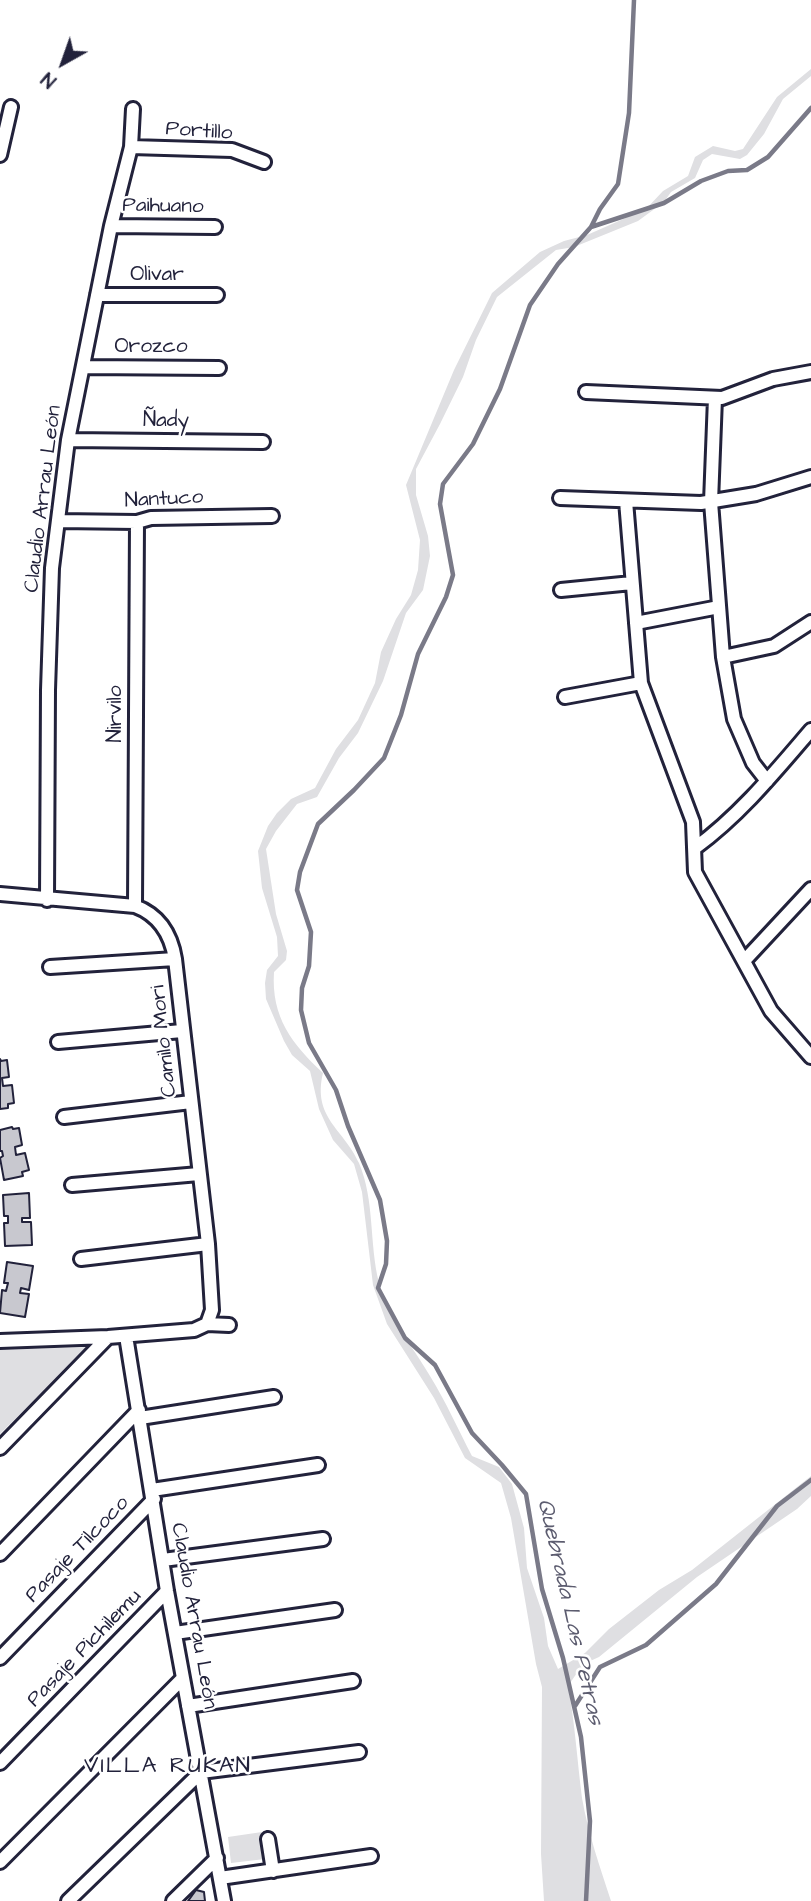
<!DOCTYPE html>
<meta charset="utf-8">
<style>
body{margin:0}
#map{position:relative;width:811px;height:1901px;overflow:hidden;background:#fff;font-family:"Architects Daughter",sans-serif}
canvas{display:block}
.north{position:absolute;left:28px;top:28px;width:70px;height:70px;-webkit-text-stroke:5px #fff;paint-order:stroke;rotate:220deg;font-size:19px;font-weight:700;line-height:28px;text-align:center;color:#22223b}
.north::after{content:'';display:block;margin:auto;width:24px;height:32px;background:#22223b;clip-path:polygon(50% 0,100% 100%,50% 72%,0 100%)}
</style>
<div id="map">
<canvas width="811" height="1901"></canvas>
<div class="north">N</div>
</div>
<script>
const context = document.querySelector('canvas').getContext('2d');
context.lineJoin = 'round';
function fill(path, color) { context.fillStyle = color; context.fill(path, 'evenodd'); }
function trace(path, color, width, dash) { context.strokeStyle = color; context.lineWidth = width; context.lineCap = dash ? 'butt' : 'round'; context.setLineDash(dash || []); context.stroke(path); }
function drawText(font, color, halo, rows, align = 'center') {
  context.font = font + ' "Architects Daughter",sans-serif'; context.lineWidth = 5; context.setLineDash([]); context.textBaseline = 'middle'; context.strokeStyle = halo; context.fillStyle = color; for (const [text, x, y, turn = 0] of rows) {
    context.save(); context.translate(x, y); context.rotate((+turn || 0) * Math.PI / 180); context.textAlign = isNaN(turn) ? turn : align; if (halo) context.strokeText(text, 0, 0); context.fillText(text, 0, 0); context.restore();
  }
}
fill(new Path2D(`
 M811,69V76L783,99L764,134L747,155L740,159L712,154L703,160L695,178L671,192L664,202L638,221L574,247L556,250L497,297L476,340L463,377L440,424L416,469V495L428,536L430,556L423,590L406,613L383,681L358,733L339,758L317,797L297,804L276,831L266,849L276,914L287,951L286,960L274,972C271,1017 292,1044 323,1073C312,1118 344,1129 359,1163C375,1201 369,1243 379,1283C390,1322 411,1343 430,1376C446,1402 458,1429 472,1456L499,1467L512,1484L524,1528L527,1568L544,1618L548,1646L558,1669L585,1653L609,1629L659,1590L692,1570L811,1476V1496L797,1509L697,1577L599,1657L588,1662L579,1670L568,1686C575,1723 577,1760 582,1798C588,1833 600,1867 611,1901H544L541,1854L542,1687L536,1664L511,1518L501,1483L465,1458L434,1398L387,1324L373,1285L362,1192L354,1164L333,1140L319,1109L310,1071L292,1055L284,1041L266,999L265,983L267,970L278,956L277,937L262,888L258,851L268,826L277,813L291,799L315,788L336,749L358,720L375,683L381,652L396,619L411,595L418,570L420,540L406,485L454,370L492,293L540,252L564,241L587,235L646,209L663,191L688,176L695,157L713,146L735,151L743,149L777,97Z
 M88,1347L0,1434V1350Z
 M262,1832L265,1859L231,1863L228,1837Z`), '#dfdfe2');
trace(new Path2D(`
 M591,227L664,203L701,181L728,171L747,170L768,157L811,108
 M575,1706L600,1667L646,1645L716,1584L777,1506L811,1480
 M586,1901L590,1821L581,1737L563,1658L542,1589L526,1494L502,1465L472,1433L435,1365L405,1338L378,1288L386,1264L387,1241L380,1200L348,1126L336,1090L309,1043L301,1010L302,988L309,966L311,932L297,890L300,872L318,824L354,790L384,758L401,715L418,654L446,597L453,575L440,504L443,484L473,444L500,389L530,305L558,264L591,227L600,209L618,184L629,113L634,0`), '#7a7a88', 4.5);
const building = new Path2D(`
 M0,1059L1,1061L7,1060L9,1077L2,1078L3,1086L12,1085L14,1103L8,1104V1108L0,1109Z
 M12,1127L13,1129L19,1128L22,1145L15,1147L16,1155L25,1153L29,1170L22,1172L23,1176L4,1180L0,1158L3,1156L2,1151H0V1130Z
 M29,1193L30,1218H22V1222H31L32,1245L5,1246L4,1223H8V1216H4L3,1195Z
 M7,1262L33,1266L29,1290L21,1288L20,1293L29,1294L25,1317L0,1313L2,1290L6,1291L8,1283H4Z
 M196,1890L204,1892L205,1901H188Z`);
fill(building, '#c8c8cf');
trace(building, '#22223b', 2);
const minor = new Path2D(`
 M131,147L232,150L264,162
 M0,155L11,107
 M111,226L215,227
 M97,295H217
 M83,367L219,368
 M586,392L722,398L773,379L811,372
 M715,398L711,502L723,657L734,719L753,763L767,781
 M68,440L263,442
 M560,498L701,503L756,494L811,477
 M626,501L641,683L693,822L695,872L771,1011L811,1057
 M58,521L137,522L151,518L272,516
 M561,590L632,583
 M636,623L719,607
 M723,657L774,646L811,622
 M565,697L641,683
 M695,848C740,815 775,772 811,730
 M0,894L135,906C159,915 171,934 175,959L208,1244L212,1310L207,1324
 M47,900L48,690L52,568L68,440L111,226L131,147L133,109
 M135,906L137,522
 M744,961L811,889
 M50,967L175,959
 M58,1042L182,1031
 M64,1117L191,1102
 M72,1185L199,1174
 M81,1259L208,1244
 M126,1336L167,1591L224,1901
 M0,1341L108,1337L194,1330L207,1324L229,1325
 M140,1418L274,1397
 M0,1448L108,1337
 M152,1490L318,1465
 M0,1554L139,1410
 M163,1560L323,1539
 M175,1633L335,1610
 M0,1658L154,1499
 M188,1706L353,1681
 M0,1763L167,1591
 M268,1839L273,1871
 M0,1862L183,1678
 M220,1878L371,1856
 M68,1901L201,1772L359,1752
 M173,1901L217,1858`);
trace(minor, '#22223b', 18);
trace(minor, '#fff', 12);
drawText('21px', '#22223b', '#fff', [
 ["Portillo",199,132,4],
 ["Paihuano",163,207,1],
 ["Olivar",157,276],
 ["Orozco",151,348],
 ["Ñady",166,422],
 ["Claudio Arrau León",44,499,-83],
 ["Nantuco",164,500,-3],
 ["Nirvilo",117,714,-90],
 ["Camilo Mori",165,1041,-96],
 ["Pasaje Tilcoco",78,1550,-46],
 ["Claudio Arrau León",193,1616,80],
 ["Pasaje Pichilemu",85,1649,-46]
]);
drawText('italic 23px', '#5c5c6f', '#fff', [
 ["Quebrada Las Petras",569,1612,77]
]);
context.letterSpacing = '2px';
drawText('23px', '#22223b', '#fff', [
 ["VILLA RUKAN",168,1767]
]);
context.letterSpacing = '0px';
</script>
